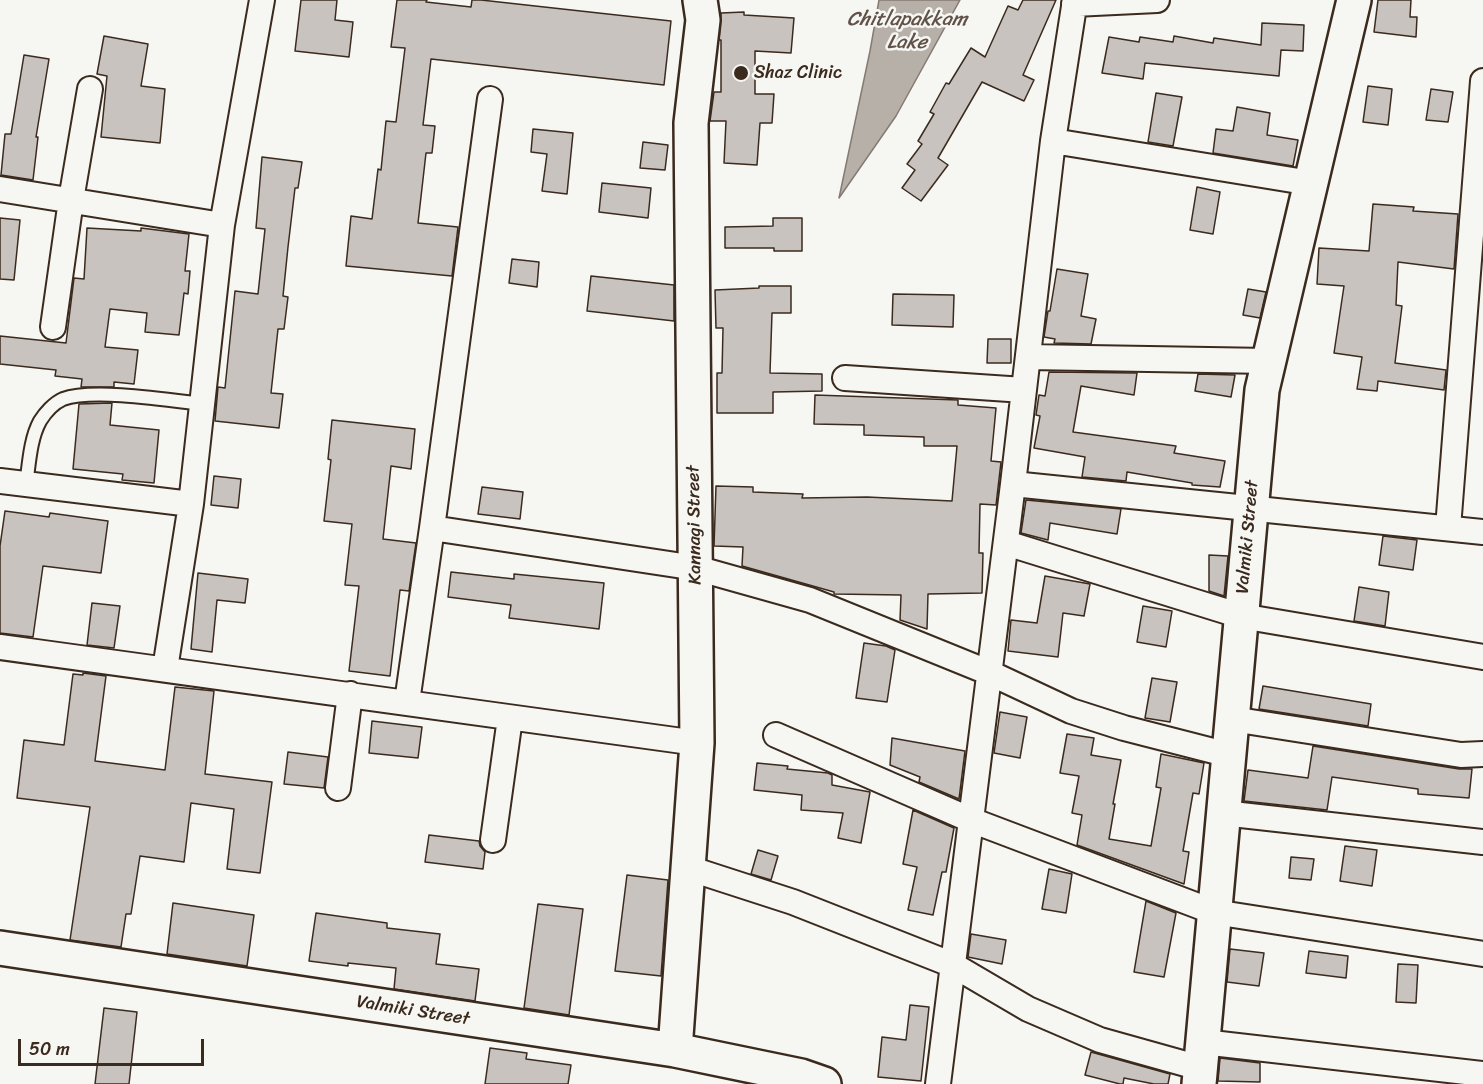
<!DOCTYPE html>
<style>
body{margin:0}
#map{position:relative;width:1483px;height:1084px;overflow:hidden;background:#f6f6f2;font-family:Sriracha,sans-serif}
canvas{display:block}
.scale{position:absolute;left:18px;top:1039px;width:186px;height:27px;box-sizing:border-box;border:3px solid #3b2a1e;border-top:0;padding-left:8px;font-size:18px;line-height:21px;white-space:nowrap;color:#3b2a1e;-webkit-text-stroke:4px #f6f6f2;paint-order:stroke}
</style>
<div id="map">
<canvas width="1483" height="1084"></canvas>
<div class="scale">50 m</div>
</div>
<script>
const context = document.querySelector('canvas').getContext('2d');
context.lineJoin = 'round';
function fill(path, color) { context.fillStyle = color; context.fill(path, 'evenodd'); }
function trace(path, color, width, dash) { context.strokeStyle = color; context.lineWidth = width; context.lineCap = dash ? 'butt' : 'round'; context.setLineDash(dash || []); context.stroke(path); }
function drawText(font, color, halo, rows, align = 'center') {
  context.font = font + ' Sriracha,sans-serif'; context.lineWidth = 5; context.setLineDash([]); context.textBaseline = 'middle'; context.strokeStyle = halo; context.fillStyle = color; for (const [text, x, y, turn = 0] of rows) {
    context.save(); context.translate(x, y); context.rotate((+turn || 0) * Math.PI / 180); context.textAlign = isNaN(turn) ? turn : align; if (halo) context.strokeText(text, 0, 0); context.fillText(text, 0, 0); context.restore();
  }
}
const water = new Path2D(`
 M879,0H960L896,116L839,198L870,51Z`);
fill(water, '#b6b0a9');
trace(water, '#857a71', 1.5);
const building = new Path2D(`
 M301,0H337L335,20L353,22L349,57L295,51Z
 M397,0H427L426,2L471,7L472,0H481L671,21L664,85L431,59L423,125L435,126L432,153H426L418,223L458,227L452,276L346,266L351,216L372,219L378,169L381,170L386,121L396,122L405,48L391,47Z
 M1023,0H1056L1023,75L1034,80L1024,101L982,82L938,158L948,165L921,201L902,188L915,170L907,164L922,144L918,141L934,114L930,112L946,83L949,84L971,48L985,57L1008,6L1018,10Z
 M1378,0H1411L1410,17H1417L1416,37L1374,32Z
 M744,12V15L794,18L791,53L755,51V94H774L772,123H760L757,165L724,163L726,121H710L714,92H721V40H719L721,13Z
 M1262,23L1304,25L1303,51L1281,50L1279,76L1145,63L1143,79L1102,73L1109,37L1139,42L1140,37L1173,42L1174,36L1213,43L1214,38L1261,45Z
 M104,36L148,44L141,86L165,89L160,143L101,137L107,76L97,74Z
 M24,55L49,59L36,137H38L33,180L1,175L5,134H11Z
 M1368,86L1392,89L1388,125L1363,122Z
 M1431,89L1453,92L1448,122L1426,120Z
 M1156,93L1182,97L1173,146L1148,142Z
 M1237,107L1270,113L1267,135L1298,140L1293,166L1213,153L1216,129L1233,131Z
 M533,129L573,133L567,194L542,191L547,154L531,152Z
 M643,142L668,145L665,170L640,168Z
 M262,157L302,162L298,188H295L288,247L283,296L288,297L284,329H278L271,393L283,394L279,428L215,421L218,387L225,388L235,291L258,294L265,229L256,228Z
 M602,183L651,188L648,218L599,212Z
 M1197,187L1220,192L1213,234L1190,230Z
 M1373,204L1414,207L1413,211L1458,214L1454,269L1398,262L1396,305L1402,306L1395,363L1446,370L1444,390L1378,381L1377,391L1357,389L1362,357L1334,353L1344,286L1317,284L1319,248L1369,251Z
 M0,218L20,220L14,280L0,279Z
 M773,218H802V251H774V248H725V227L773,226Z
 M87,228L141,231V228L189,234L185,271H190L188,294L184,293L179,335L145,332L147,313L110,309L105,347L138,350L134,384L114,382V387H81L82,379L55,376L56,370L0,364V336L66,343L74,278L84,279Z
 M512,259L539,262L537,287L509,283Z
 M1057,269L1088,274L1081,316L1096,319L1091,344L1054,343L1055,339L1044,337L1048,311H1050Z
 M591,276L674,285V321L587,311Z
 M759,286H791V313H772L770,373L822,374V391L773,392V413H717V373H722L723,328H716L715,290L759,288Z
 M1248,289L1266,292L1260,318L1243,315Z
 M893,294L954,295L953,327L892,325Z
 M988,339H1011V363H987Z
 M1049,372L1137,373L1134,395L1081,386L1073,432L1176,446L1174,453L1225,461L1220,487L1192,485V483L1127,472L1126,481L1082,477L1085,457L1034,448L1040,416L1036,415L1039,395L1045,396Z
 M1198,374L1235,375L1231,397L1195,391Z
 M815,395L958,400V405L996,408L991,461L1001,462L996,505L980,504L979,553H983L982,593L928,594L927,629L900,620L901,595L834,594V592L742,566L743,547L714,546L716,486L753,487V492L803,494L802,498L867,497L952,501L957,446H924V437L864,435V425L814,424Z
 M112,403L110,425L159,430L154,483L122,480L123,474L73,469L79,404Z
 M332,420L415,429L411,469L391,466L383,539L416,543L409,591L400,590L390,676L349,671L359,586L345,585L352,524L324,521L331,460L328,459Z
 M214,476L241,479L238,508L211,505Z
 M482,487L523,492L520,519L478,514Z
 M1026,500L1121,509L1117,534L1050,523L1048,540L1021,533Z
 M5,511L49,517L50,513L108,521L101,573L43,566L33,637L0,633V546Z
 M1383,536L1417,540L1413,570L1379,565Z
 M1209,555L1228,556L1224,596L1209,591Z
 M451,572L514,579V574L604,583L599,629L509,618L511,605L448,597Z
 M198,573L248,579L245,603L217,600L212,652L191,649Z
 M1045,576L1090,584L1084,616L1063,613L1058,657L1008,651L1011,620L1037,623Z
 M1359,587L1389,592L1385,626L1354,621Z
 M92,603L120,606L114,648L87,645Z
 M1143,606L1172,611L1166,647L1137,642Z
 M864,643L886,646L895,650L887,702L856,698Z
 M83,673L106,676L95,761L165,770L175,687L214,691L205,774L272,782L260,873L227,869L234,809L191,803L184,862L140,856L131,914H126L121,947L70,940L90,807L17,798L24,740L64,745L73,674L83,675Z
 M1152,678L1177,682L1170,722L1145,718Z
 M1263,686L1371,704L1368,726L1259,709Z
 M1000,712L1027,717L1020,758L994,753Z
 M372,721L422,727L418,758L369,753Z
 M1067,734L1094,738L1091,755L1121,760L1113,804H1115L1109,839L1151,846L1161,788L1156,787L1161,754L1204,763L1199,794L1193,793L1183,851L1189,852L1184,884L1077,845L1082,815L1072,813L1079,776L1060,773Z
 M892,738L965,751L959,799L919,782L920,777L890,765Z
 M1313,746L1459,769H1472L1469,798L1418,794V789L1332,777L1327,810L1244,801L1248,770L1308,778Z
 M288,752L328,757L324,788L284,784Z
 M757,763L788,766L787,769L828,773L832,775V785L870,792L861,843L838,838L843,813L801,810L802,795L754,790Z
 M913,810L954,828L946,872H942L933,915L908,910L917,867L903,864Z
 M429,835L479,841L480,846L485,852L483,869L425,862Z
 M1345,846L1377,850L1372,886L1340,881Z
 M758,850L778,856L771,880L751,874Z
 M1291,857L1314,859L1311,880L1289,878Z
 M1049,869L1072,874L1066,913L1042,909Z
 M627,875L668,880L661,976L615,971Z
 M1146,901L1176,913L1164,977L1134,972Z
 M173,903L254,915L247,966L167,954Z
 M538,904L583,909L569,1015L524,1008Z
 M316,913L387,923V928L440,934L436,964L479,969L475,1001L394,989L396,968L348,963V966L309,961Z
 M971,934L1006,940L1002,964L968,957Z
 M1230,949L1264,953L1259,986L1227,982Z
 M1309,951L1348,956L1346,978L1306,973Z
 M1398,964L1418,965L1416,1003L1396,1002Z
 M910,1005L929,1007L921,1081L878,1077L882,1037L906,1040Z
 M104,1008L137,1012L129,1084H95Z
 M490,1048L527,1053L526,1059L571,1065L568,1084H485Z
 M1091,1052L1170,1074L1168,1084H1154L1124,1078L1123,1084H1120L1085,1075Z
 M1220,1058L1260,1063V1082L1218,1081Z`);
fill(building, '#c8c3be');
trace(building, '#3b2a1e', 1.5);
const lane = new Path2D(`
 M26,485C29,465 30,439 40,421C45,413 54,403 63,399C92,388 169,400 202,404`);
const street = new Path2D(`
 M1074,4L1157,0
 M1053,141L1311,183
 M0,189L222,225
 M53,327L71,200L90,89
 M1028,357L1269,361
 M845,378L1024,390
 M0,481L191,504
 M1013,484L1483,532
 M432,528L696,568L810,600L990,673L1071,711L1124,728L1229,755
 M1448,528L1483,81
 M1006,543L1241,616L1483,657
 M0,647L697,743
 M165,669L191,504L222,225L262,0
 M407,702L432,528L490,99
 M1232,719L1461,755L1483,754
 M776,735L971,820L1214,912L1483,954
 M338,788L350,694
 M1223,813L1483,842
 M493,840L510,718
 M688,868L793,902L953,965L1028,1009L1100,1040L1200,1068
 M1203,1042L1483,1074
 M938,1084L1013,484L1053,141L1075,0`);
const secondary = new Path2D(`
 M0,948L675,1050L801,1076L824,1084
 M675,1050L697,743L691,123L703,20L700,0
 M1199,1084L1262,390L1354,0`);
trace(lane, '#3b2a1e', 16);
trace(street, '#3b2a1e', 28);
trace(secondary, '#3b2a1e', 38);
trace(lane, '#f6f6f2', 12);
trace(street, '#f6f6f2', 24);
trace(secondary, '#f6f6f2', 33);
for (const [x, y, r, color] of [
 [741,73,8,"#3b2a1e"]
]) { const dot = new Path2D(); dot.arc(x, y, r, 0, 2 * Math.PI); context.fillStyle = color; context.fill(dot); trace(dot, '#f6f6f2', 2); }
drawText('18px', '#3b2a1e', '#f6f6f2', [
 ["Shaz Clinic",754,73]
], 'left');
drawText('18px', '#3b2a1e', '#f6f6f2', [
 ["Kannagi Street",695,525,-91],
 ["Valmiki Street",1248,537,-85],
 ["Valmiki Street",413,1011,9]
]);
drawText('italic 20px', '#605248', '#f6f6f2', [
 ["Chitlapakkam",907,20],
 ["Lake",907,43]
]);
</script>
